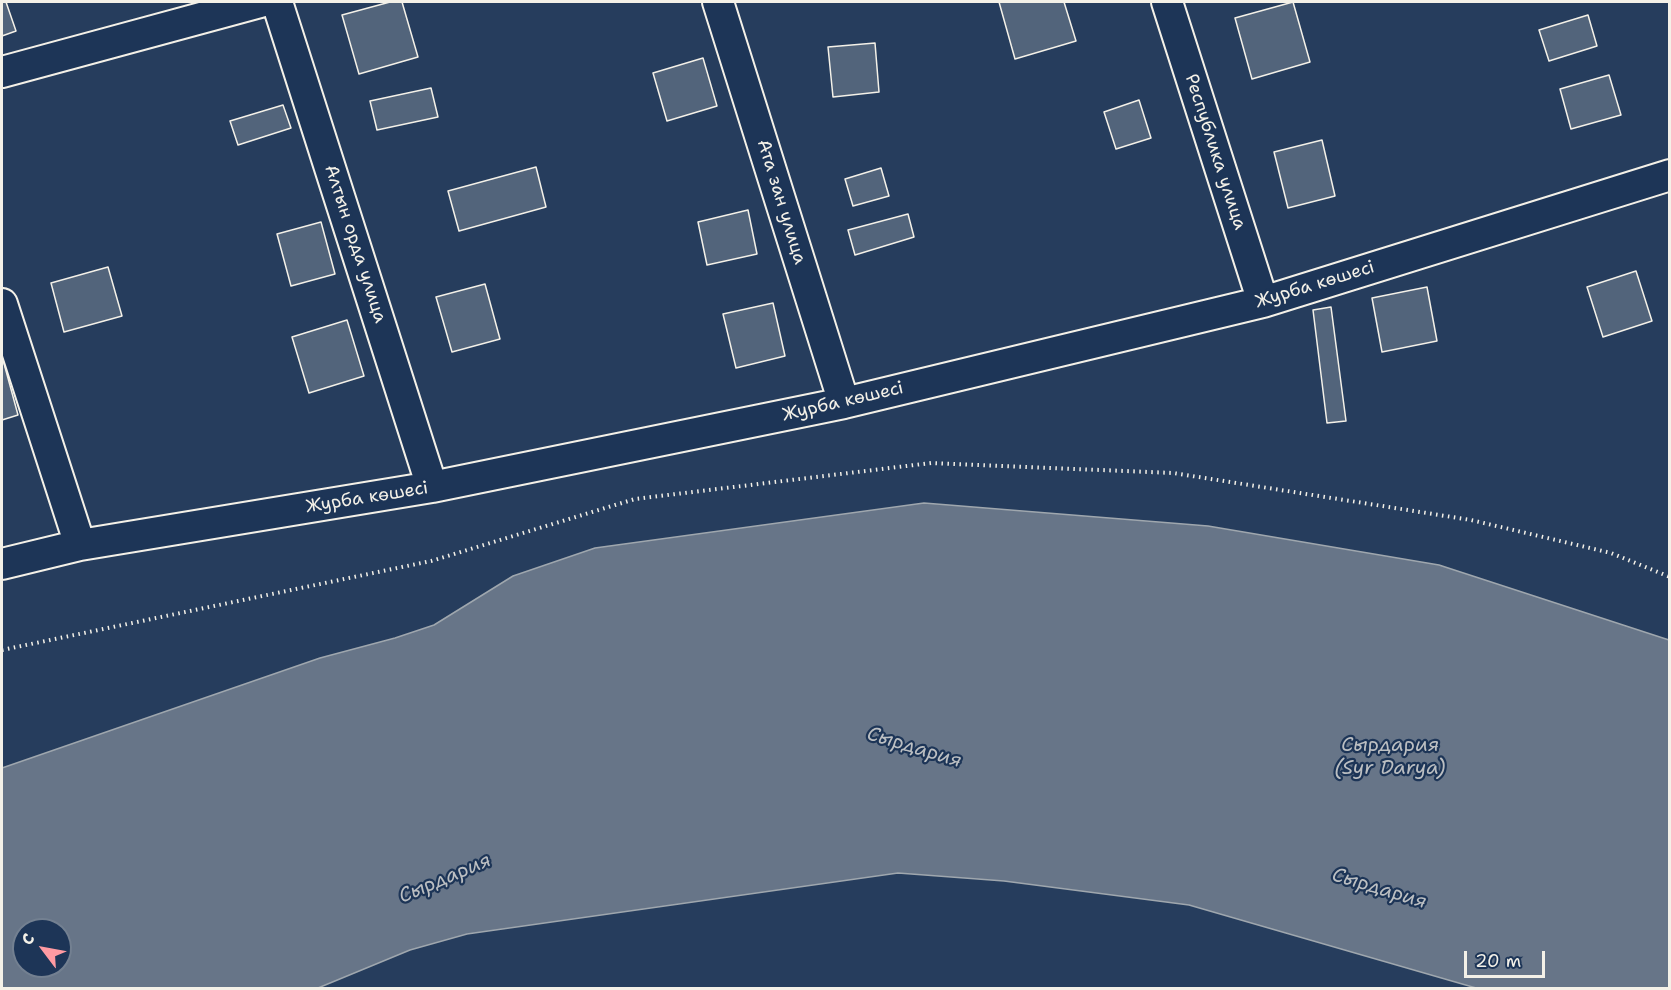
<!DOCTYPE html>
<meta charset="utf-8">
<style>
body{margin:0}
#map{position:relative;width:1671px;height:990px;overflow:hidden;background:#263d5d;font-family:"Shantell Sans",sans-serif}
canvas{display:block}
.frame{position:absolute;inset:0;border:3px solid #f4f1e8;pointer-events:none}
.north{position:absolute;left:12px;top:918px;width:60px;height:60px;box-sizing:border-box;background:#1d3557;border:2px solid #738091;border-radius:50%;rotate:302deg;font-size:16px;font-weight:700;line-height:24px;text-align:center;color:#f4f1e8}
.north::after{content:'';display:block;margin:auto;width:21px;height:27px;background:#ff9aa2;clip-path:polygon(50% 0,100% 100%,50% 72%,0 100%)}
.scale{position:absolute;left:1464px;top:951px;width:81px;height:27px;box-sizing:border-box;border:3px solid #f4f1e8;border-top:0;padding-left:8px;font-size:18px;line-height:21px;white-space:nowrap;color:#f4f1e8;-webkit-text-stroke:4px #1d3557;paint-order:stroke}
</style>
<div id="map">
<canvas width="1671" height="990"></canvas>
<div class="frame"></div>
<div class="north">С</div>
<div class="scale">20 m</div>
</div>
<script>
const context = document.querySelector('canvas').getContext('2d');
context.lineJoin = 'round';
function fill(path, color) { context.fillStyle = color; context.fill(path, 'evenodd'); }
function trace(path, color, width, dash) { context.strokeStyle = color; context.lineWidth = width; context.lineCap = dash ? 'butt' : 'round'; context.setLineDash(dash || []); context.stroke(path); }
function drawText(font, color, halo, rows, align = 'center') {
  context.font = font + ' "Shantell Sans",sans-serif'; context.lineWidth = 4.5; context.setLineDash([]); context.textBaseline = 'middle'; context.strokeStyle = halo; context.fillStyle = color; for (const [text, x, y, turn = 0] of rows) {
    context.save(); context.translate(x, y); context.rotate((+turn || 0) * Math.PI / 180); context.textAlign = isNaN(turn) ? turn : align; if (halo) context.strokeText(text, 0, 0); context.fillText(text, 0, 0); context.restore();
  }
}
const water = new Path2D(`
 M924,503L1208,526L1439,565L1669,640V988H1476L1189,905L1004,881L898,873L467,934L410,950L318,988H2V768L320,658L395,638L434,625L513,576L595,548ZM24,930H60V966H24Z`);
fill(water, '#677588');
trace(water, '#9fa7ae', 1.5);
const building = new Path2D(`
 M2,2H6L16,31L2,36Z
 M390,2H402L418,57L359,74L342,15Z
 M999,2H1064L1076,41L1015,59Z
 M1293,2L1310,62L1252,79L1235,18Z
 M1588,15L1597,46L1549,61L1539,30Z
 M875,43L879,92L833,97L828,47Z
 M703,58L717,106L667,121L653,73Z
 M1609,75L1621,115L1571,129L1560,89Z
 M431,88L438,117L377,130L370,101Z
 M1139,100L1151,138L1116,149L1104,112Z
 M283,105L291,128L238,145L230,121Z
 M1322,140L1335,196L1288,208L1274,152Z
 M536,167L546,207L459,231L448,191Z
 M881,168L889,196L853,206L845,179Z
 M748,210L757,254L707,265L698,222Z
 M908,214L914,237L855,255L848,230Z
 M321,222L335,274L291,286L277,234Z
 M108,267L122,316L64,332L51,283Z
 M1636,271L1652,321L1603,337L1587,287Z
 M485,284L500,339L452,352L436,297Z
 M1427,287L1437,341L1382,352L1372,298Z
 M773,303L785,356L736,368L723,314Z
 M1331,307L1346,421L1327,423L1313,310Z
 M347,320L364,376L309,393L292,337Z
 M2,356L18,415L2,420Z`);
fill(building, '#52647b');
trace(building, '#f4f1e8', 1.5);
const street = new Path2D(`
 M277,2L432,487
 M718,2L844,403
 M1167,2L1263,302
 M2,72L260,2
 M2,304L80,545
 M2,564L80,545L432,487L844,403L1263,302L1670,175`);
trace(street, '#f4f1e8', 34);
trace(new Path2D(`
 M2,650L431,561L635,499L931,463L1173,473L1471,520L1611,553L1670,577`), '#f4f1e8', 4, [1.5, 4.5]);
trace(street, '#1d3557', 30);
drawText('18px', '#f4f1e8', '#1d3557', [
 ["Республика улица",1215,152,72],
 ["Ата зан улица",781,202,73],
 ["Алтын орда улица",355,244,72],
 ["Журба көшесі",1315,285,-17],
 ["Журба көшесі",843,402,-13],
 ["Журба көшесі",367,498,-9]
]);
drawText('italic 20px', '#bcbfc2', '#1d3557', [
 ["Сырдария",1390,746],
 ["(Syr Darya)",1390,769],
 ["Сырдария",914,748,17],
 ["Сырдария",445,879,-23],
 ["Сырдария",1379,889,17]
]);
</script>
